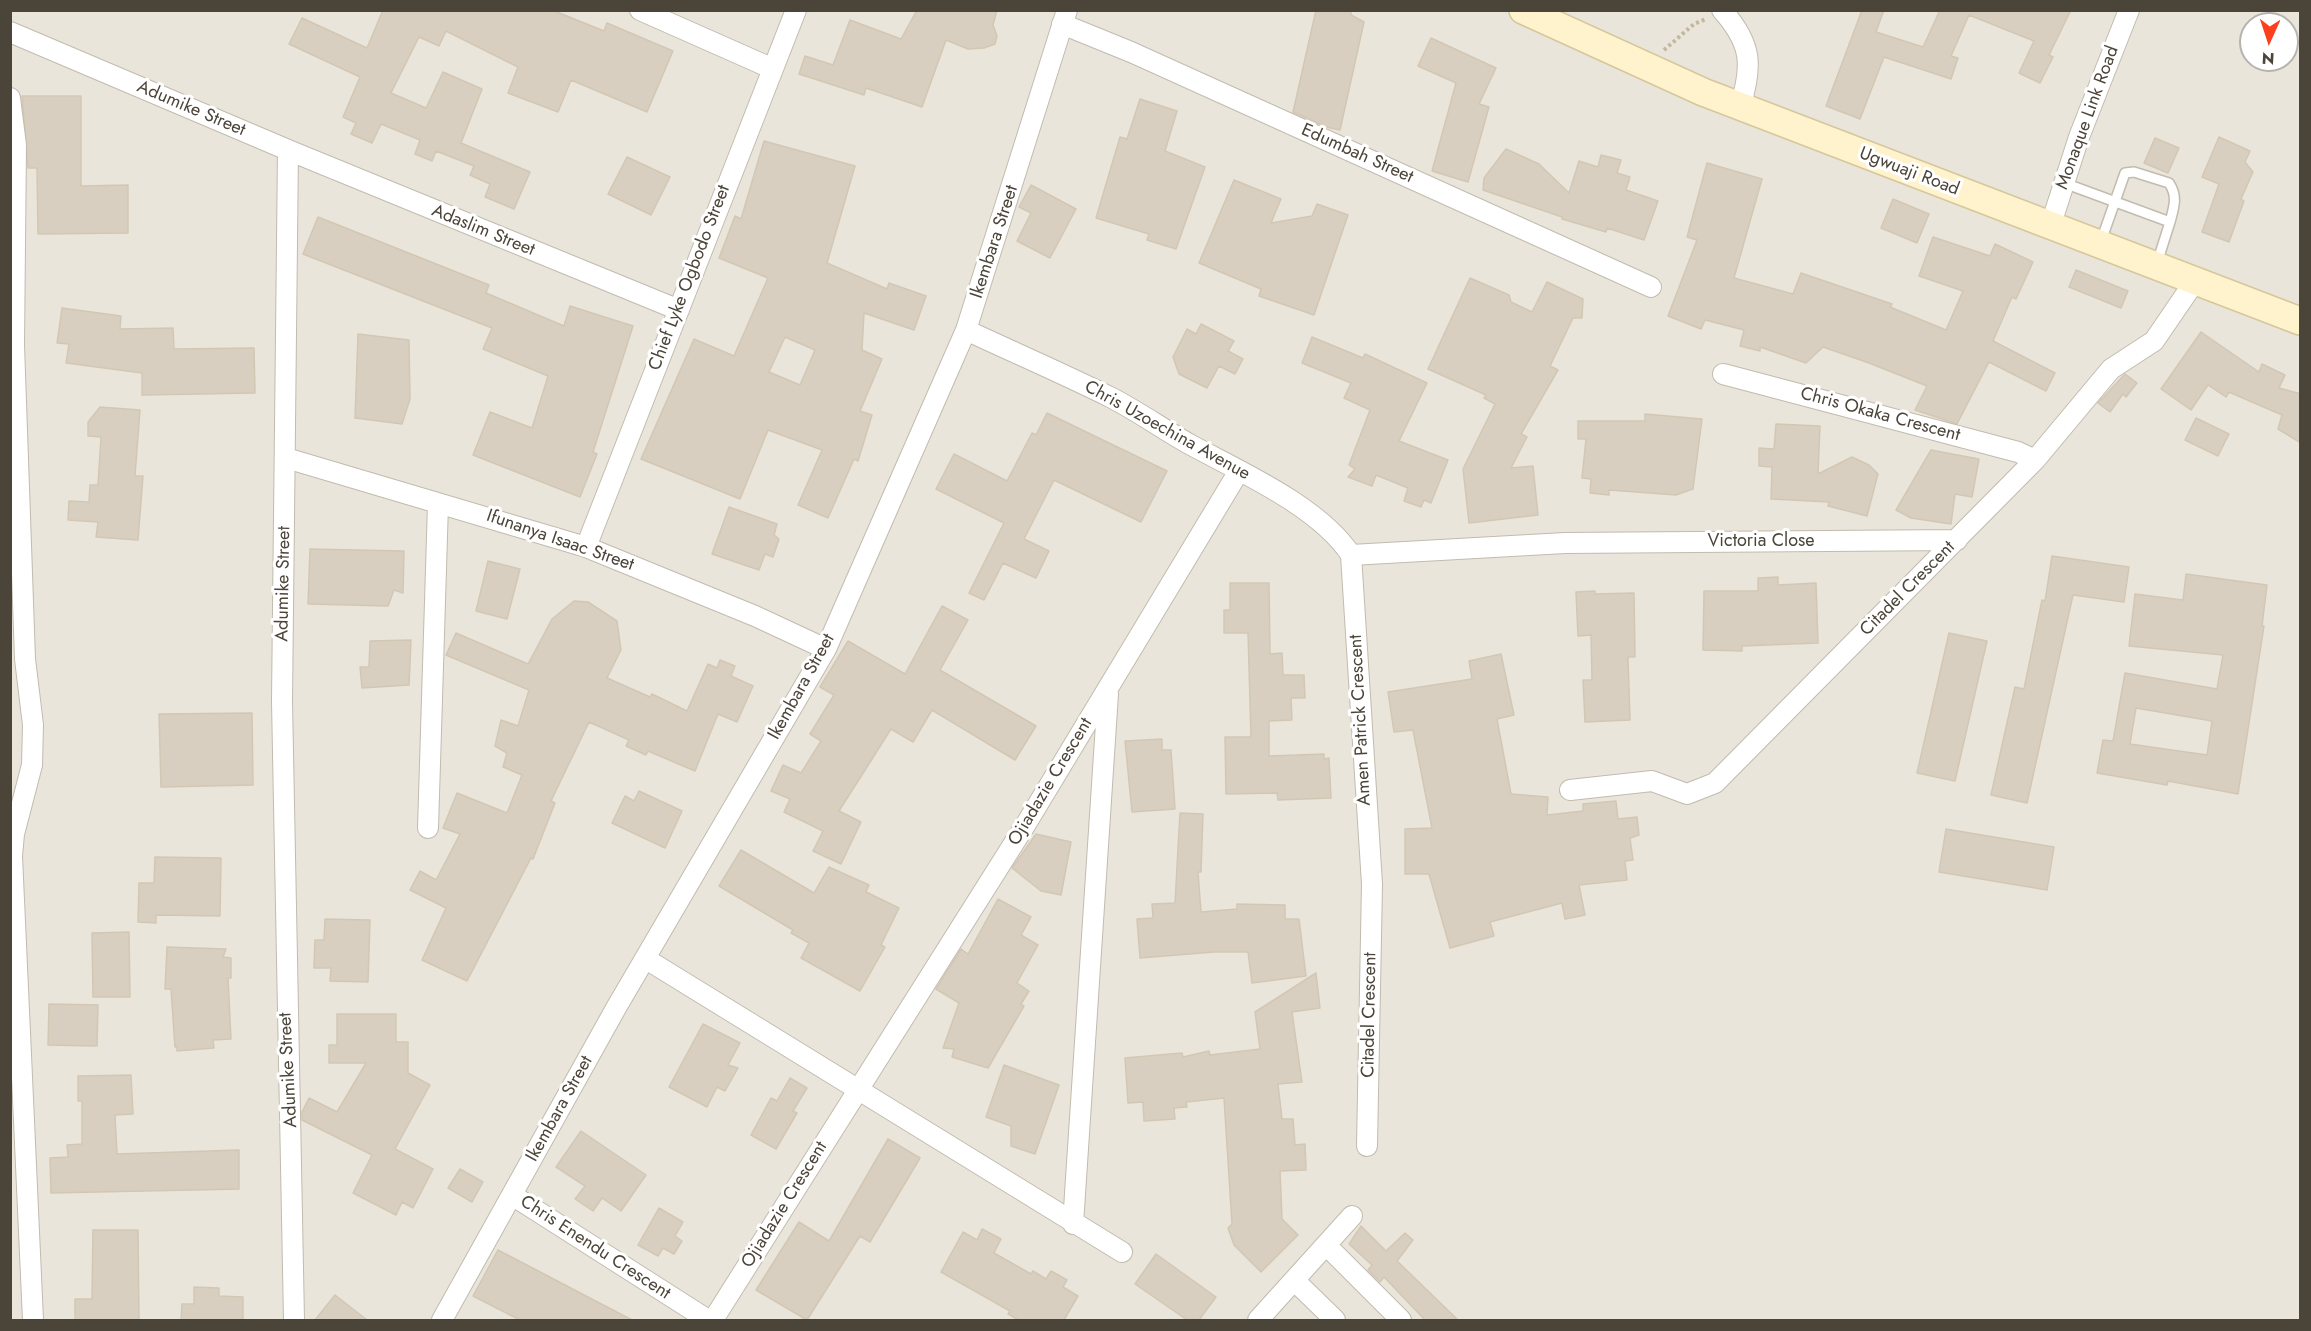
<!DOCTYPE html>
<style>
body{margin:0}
#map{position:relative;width:2311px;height:1331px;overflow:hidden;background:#f6f3ec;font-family:Jost,sans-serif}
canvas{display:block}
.frame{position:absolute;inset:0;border:12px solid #4b4439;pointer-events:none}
.north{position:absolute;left:2239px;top:12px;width:60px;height:60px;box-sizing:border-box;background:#fff;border:2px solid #b7b4b0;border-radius:50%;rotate:183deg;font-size:16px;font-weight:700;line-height:24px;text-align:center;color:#4b4439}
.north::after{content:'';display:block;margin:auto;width:21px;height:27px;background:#fc3f1d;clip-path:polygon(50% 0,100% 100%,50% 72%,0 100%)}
</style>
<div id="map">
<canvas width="2311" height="1331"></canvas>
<div class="frame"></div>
<div class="north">N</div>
</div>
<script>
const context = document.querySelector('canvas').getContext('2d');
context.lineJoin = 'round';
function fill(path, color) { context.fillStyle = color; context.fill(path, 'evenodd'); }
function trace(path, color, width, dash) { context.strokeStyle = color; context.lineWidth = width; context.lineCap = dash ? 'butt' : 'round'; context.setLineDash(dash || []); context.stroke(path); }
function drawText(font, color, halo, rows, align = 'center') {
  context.font = font + ' Jost,sans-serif'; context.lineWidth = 6; context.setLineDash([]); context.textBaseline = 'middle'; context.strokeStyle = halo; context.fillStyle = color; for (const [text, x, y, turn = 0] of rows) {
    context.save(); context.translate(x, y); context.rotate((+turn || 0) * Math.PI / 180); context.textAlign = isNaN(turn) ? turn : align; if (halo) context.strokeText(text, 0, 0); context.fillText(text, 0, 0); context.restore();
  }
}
fill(new Path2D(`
 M11,11H2300V1320H11ZM2251,24H2287V60H2251Z`), '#eae5da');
const building = new Path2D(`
 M383,10H552L604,31L607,23L673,51L647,112L571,80L558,112L508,93L518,67L446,31L439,46L419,37L391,93L426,108L443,72L482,89L461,143L530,172L514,209L485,197L490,184L470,175L474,166L436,151L432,161L415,154L420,140L381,124L372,143L351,134L356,123L343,117L360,77L289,44L302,18L367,48Z
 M917,10H997L993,25L997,36L995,44L984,48L968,49L946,40L922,107L866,88L864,95L799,74L805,56L833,65L850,20L901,39Z
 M1316,10H1351V15L1364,22L1340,130L1326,127L1293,112Z
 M1862,10H1884L1876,32L1923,47L1940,10H2071L2049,55L2053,57L2040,83L2019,73L2034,41L1969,15L1951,56L1958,58L1951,79L1884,57L1860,119L1826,106Z
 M1431,38L1496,68L1479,104L1489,107L1468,182L1432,171L1456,83L1418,66Z
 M22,96H81V186L128,185V233L38,234L37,168H28Z
 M1140,99L1177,111L1165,151L1205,167L1176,249L1147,240L1149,234L1096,218L1120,137L1127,139Z
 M2219,137L2250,151L2245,162L2253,172L2241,199L2244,201L2229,242L2202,232L2219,184L2202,177Z
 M2155,138L2179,148L2168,173L2144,163Z
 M764,141L855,166L827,263L887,289L889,283L926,296L914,330L864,313L862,350L882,359L860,411L872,415L858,461L854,459L828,518L798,505L822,450L768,430L740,499L641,459L694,339L734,356L768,278L719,258L735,216L741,219ZM785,337L815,350L800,385L769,372Z
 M1506,149L1539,164L1569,193L1579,161L1598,167L1601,155L1621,160L1617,173L1630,177L1626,190L1658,201L1644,240L1607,228L1606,232L1562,219V217L1483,190L1484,178Z
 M627,157L670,177L651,215L608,194Z
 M1707,163L1762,179L1734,278L1793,294L1801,273L1892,304L1890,307L1946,330L1963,291L1919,276L1933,237L1990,256L1995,244L2033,262L2016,299L2012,297L1993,341L2055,373L2046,391L1989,362L1957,424L1915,410L1927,386L1869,363L1823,347L1806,363L1760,347V351L1740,346L1744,330L1705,320L1701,329L1668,316L1697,240L1687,237Z
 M1234,180L1281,199L1271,223L1312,216L1317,204L1348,215L1314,315L1259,296L1261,289L1199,263Z
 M1031,185L1076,209L1050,258L1017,241L1031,213L1019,207Z
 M1893,199L1929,214L1917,243L1881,228Z
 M318,217L489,285L486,293L564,326L570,306L633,326L593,452L597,454L580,497L473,455L490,412L532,428L548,376L483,349L492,328L303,254Z
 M2076,270L2128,291L2121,308L2069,287Z
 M1470,278L1509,295L1511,302L1532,312L1547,282L1583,299L1582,318H1573L1550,366L1558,370L1521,434L1527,437L1511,468L1533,466L1538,515L1469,523L1463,469L1495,404L1484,398L1486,395L1428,369Z
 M62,308L121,316L120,329L173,328L174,349L254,348L255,393L142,395V373L66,363L69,344L57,343Z
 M1201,324L1234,341L1228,351L1243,359L1235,374L1219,366L1207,388L1179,374L1173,357L1187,329L1196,334Z
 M2201,332L2259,372L2262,364L2285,375L2279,388L2301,394V443L2278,429L2282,415L2229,392L2226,397L2208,385L2191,410L2161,389Z
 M358,334L409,340L410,399L402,424L355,418Z
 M1312,337L1363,358L1365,354L1427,383L1399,441L1448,460L1431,503L1424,500L1421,507L1404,501L1408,488L1376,475L1372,486L1348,477L1355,469L1349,465L1370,410L1344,398L1351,383L1302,363Z
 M2125,374L2137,383L2126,397L2123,394L2110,412L2098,403Z
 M100,407L140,410L135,476H143L138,540L96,537L98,522L68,520L69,501L89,502L90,485H98L101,437L88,436V422Z
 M1047,413L1167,471L1141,522L1054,480L1024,539L1049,551L1036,578L1003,563L984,600L969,593L1004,523L936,489L954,454L1007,481L1032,433L1036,435Z
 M1645,414L1702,419L1693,489L1676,495L1609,490V495L1590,493L1591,479L1582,478L1586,439H1578V421H1645Z
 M2196,418L2229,434L2218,456L2185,440Z
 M1776,424L1820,426L1818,474L1852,457L1869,465L1878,474L1867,516L1828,506L1829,502L1771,499L1772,467L1759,466V448L1774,449Z
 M1931,450L1979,459L1972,497L1955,494L1951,524L1911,518L1896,510Z
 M729,507L777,524L774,535L779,539L773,557L765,554L759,570L712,554Z
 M310,549L404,551L403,593L394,590L388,606L308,604Z
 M2052,556L2129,567L2124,602L2073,595L2027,803L1991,795L2015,687L2024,689L2042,600L2045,601Z
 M488,561L520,569L507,619L476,611Z
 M2186,574L2267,585L2262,626H2264L2238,794L2168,781L2167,785L2097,773L2103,740L2113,741L2125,673L2217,689L2223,655L2129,646L2135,594L2183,600ZM2136,708L2212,721L2207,755L2130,744Z
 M1778,577V585L1816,583L1818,643L1742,646V651L1703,650L1704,591H1758V578Z
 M1230,583H1269L1270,654L1282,653L1283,675H1304L1305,698H1291L1292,720L1269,721V756L1324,754V759L1329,758L1331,798L1278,800L1277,793L1226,794L1225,737H1251L1248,633H1224V610H1230Z
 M1595,591V594L1634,593L1635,657H1628L1630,720L1585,722L1583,680H1592L1591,635L1578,636L1576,592Z
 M574,601L588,602L617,621L621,650L607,678L650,697L652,694L687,711L708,664L717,668L720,660L735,666L731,676L753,686L737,722L718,714L695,771L648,751L646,755L626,746L629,740L589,722L551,801L555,803L533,859L531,858L467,981L422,960L446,908L410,890L420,871L436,880L460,834L443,828L457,793L507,813L522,775L503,767L507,753L495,746L501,720L518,726L529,690L446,655L456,633L528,664L552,619Z
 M942,606L968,620L940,670L1036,726L1015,760L932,710L913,742L891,729L839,811L861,822L841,864L813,851L823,831L784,812L790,799L771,791L783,765L801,773L821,741L810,734L834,695L820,687L848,641L905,674Z
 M1949,633L1987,641L1955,781L1917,773Z
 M411,640L409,685L362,688L360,667H369L370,641Z
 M1501,654L1514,715L1497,719L1511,794L1548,797L1547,815L1583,811V804L1616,801L1618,819L1637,817L1639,835L1630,838L1633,860L1625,861L1627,880L1579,885L1585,915L1565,919L1562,903L1490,922L1494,936L1450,948L1429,874H1405V829L1432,828L1413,730L1394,732L1388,692L1472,679L1469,661Z
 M252,713L253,785L161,787L159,714Z
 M1162,739V750H1171L1175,809L1132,812L1125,741Z
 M639,791L682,811L665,848L612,823L625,796L634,801Z
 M1180,813L1203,814L1201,872H1198L1201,912L1237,909V904L1285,905V919H1299L1306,976L1252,983L1248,952H1214L1140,958L1137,919L1153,918L1152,904L1175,903Z
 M1946,829L2054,847L2047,890L1939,872Z
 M1036,834L1071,842L1061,895L1041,891L1012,868Z
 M741,850L814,893L829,867L869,885L866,892L899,908L881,945L885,947L860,991L801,958L809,943L791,933L793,930L719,886Z
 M155,857L221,858L220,916L156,915V923L138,922L139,883H154Z
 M998,899L1031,917L1021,935L1038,945L1017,983L1029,991L1021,1004L1024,1006L988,1068L952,1057L954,1049L943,1048L959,1003L936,989L961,949L968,954Z
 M325,919L370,920L368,982L330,981L331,968H314L315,940H324Z
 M129,932L130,997H93L92,933Z
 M167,947L226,949L223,957L231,958V978H228L231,1039L213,1040L214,1048L177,1051V1047H175L171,989H165Z
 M1316,973L1320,1008L1292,1012L1302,1082L1278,1084L1282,1119H1293L1295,1145L1305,1144L1306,1170L1280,1171L1282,1219L1298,1235L1261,1272L1234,1245L1228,1228L1232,1224L1224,1098L1186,1102L1187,1107L1174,1108L1175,1119L1144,1121L1143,1102L1128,1103L1125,1058L1182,1053L1183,1057L1209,1051L1210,1055L1260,1049L1255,1012Z
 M49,1004L98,1005L97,1046L48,1045Z
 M337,1014H396V1042H408V1073L430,1085L395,1149L433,1169L413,1208L402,1202L396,1215L353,1193L372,1155L302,1120V1112L309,1098L337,1112L366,1063H329V1045H337Z
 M703,1024L740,1043L728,1065L738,1068L725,1091L717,1087L707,1107L669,1087Z
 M1004,1065L1059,1085L1035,1154L1011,1146V1126L986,1117Z
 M131,1075L133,1114L115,1115L117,1154L239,1150V1189L51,1193L50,1158L68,1157L67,1145L82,1144V1101H78V1076Z
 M790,1078L807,1088L793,1111L797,1113L776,1149L751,1135L771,1098L777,1101Z
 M581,1131L646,1175L621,1211L602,1198L593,1211L575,1199L585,1186L556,1167Z
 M888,1139L920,1158L870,1242L860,1236L807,1320L756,1290L799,1222L829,1241Z
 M460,1169L483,1182L472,1202L448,1188Z
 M659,1208L683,1222L675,1236L682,1241L674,1254L663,1248L658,1256L638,1245Z
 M1361,1226L1386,1251L1405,1233L1413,1240L1397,1261L1458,1320H1425L1384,1277L1380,1282L1368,1270L1372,1265L1349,1244Z
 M982,1229L1001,1239L994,1253L1031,1274L1033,1271L1046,1279L1051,1271L1067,1280L1063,1287L1078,1296L1064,1320H1019L1008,1314L1010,1311L941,1272L963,1232L977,1240Z
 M93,1230H138L139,1320H75V1299H92Z
 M498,1250L632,1320H520L473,1296Z
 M1156,1254L1216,1297L1199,1320H1187L1135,1284Z
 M194,1287L219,1288V1296L243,1297V1320H181L182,1304H194Z
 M335,1295L367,1320H315Z`);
fill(building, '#d8cfc1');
trace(building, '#d3c7b4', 1.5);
const lane = new Path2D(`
 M2064,183L2170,222L2157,263
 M2101,241L2125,173L2134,172L2169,183C2178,196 2174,207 2170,222`);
const street = new Path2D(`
 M640,10L771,68
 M1722,10C1752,44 1753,65 1740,107
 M1062,24L1131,52L1651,287
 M10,32L288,150L282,701L294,1320
 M10,98L16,145L14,345L25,659L33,725L32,765L14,834L12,856L33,1320
 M288,150L679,310
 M2050,227L2079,137L2129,10
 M966,330C1015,353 1064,374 1112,398C1139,412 1164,430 1191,445C1241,472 1320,507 1351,555L1372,884L1367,1146
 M1723,374L2018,452L2035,460
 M286,458L586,547L755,616L826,649
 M586,547L796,10
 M1351,555L1565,543L1957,540
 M1570,790L1652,781L1687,794L1715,783L2035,460L2111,369L2154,341L2195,281
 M428,828L438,504
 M646,959L1122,1252
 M512,1195L708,1320
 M1073,1224L1108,694
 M1326,1245L1401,1320
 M1295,1281L1335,1320
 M442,1320L616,1008L826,649L966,330L1067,10
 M713,1320L1026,824L1239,471
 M1258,1320L1352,1216`);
const secondary = new Path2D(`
 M1523,10L1703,92L2300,321`);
trace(lane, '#c2bbae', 12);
trace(street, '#c2bbae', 22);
trace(secondary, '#d6c79b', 30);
trace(new Path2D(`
 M1664,50L1694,24L1706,19`), '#c4b79f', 4, [3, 3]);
trace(lane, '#fff', 9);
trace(street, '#fff', 20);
trace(secondary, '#fff3cd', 27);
drawText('18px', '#4b4439', '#fff', [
 ["Adumike Street",191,109,23],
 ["Monaque Link Road",2088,118,-70],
 ["Edumbah Street",1357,154,24],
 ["Ugwuaji Road",1909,172,21],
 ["Adaslim Street",483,231,22],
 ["Ikembara Street",995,242,-72],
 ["Chief Lyke Ogbodo Street",690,278,-69],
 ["Chris Okaka Crescent",1880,415,15],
 ["Chris Uzoechina Avenue",1167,431,29],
 ["Ifunanya Isaac Street",560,541,19],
 ["Victoria Close",1761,542],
 ["Adumike Street",284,584,-89],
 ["Citadel Crescent",1908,589,-45],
 ["Ikembara Street",802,687,-61],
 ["Amen Patrick Crescent",1361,720,-93],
 ["Ojiadazie Crescent",1051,782,-59],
 ["Citadel Crescent",1370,1015,-89],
 ["Adumike Street",289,1070,-93],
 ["Ikembara Street",560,1109,-61],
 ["Ojiadazie Crescent",785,1205,-58],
 ["Chris Enendu Crescent",595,1248,33]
]);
</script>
